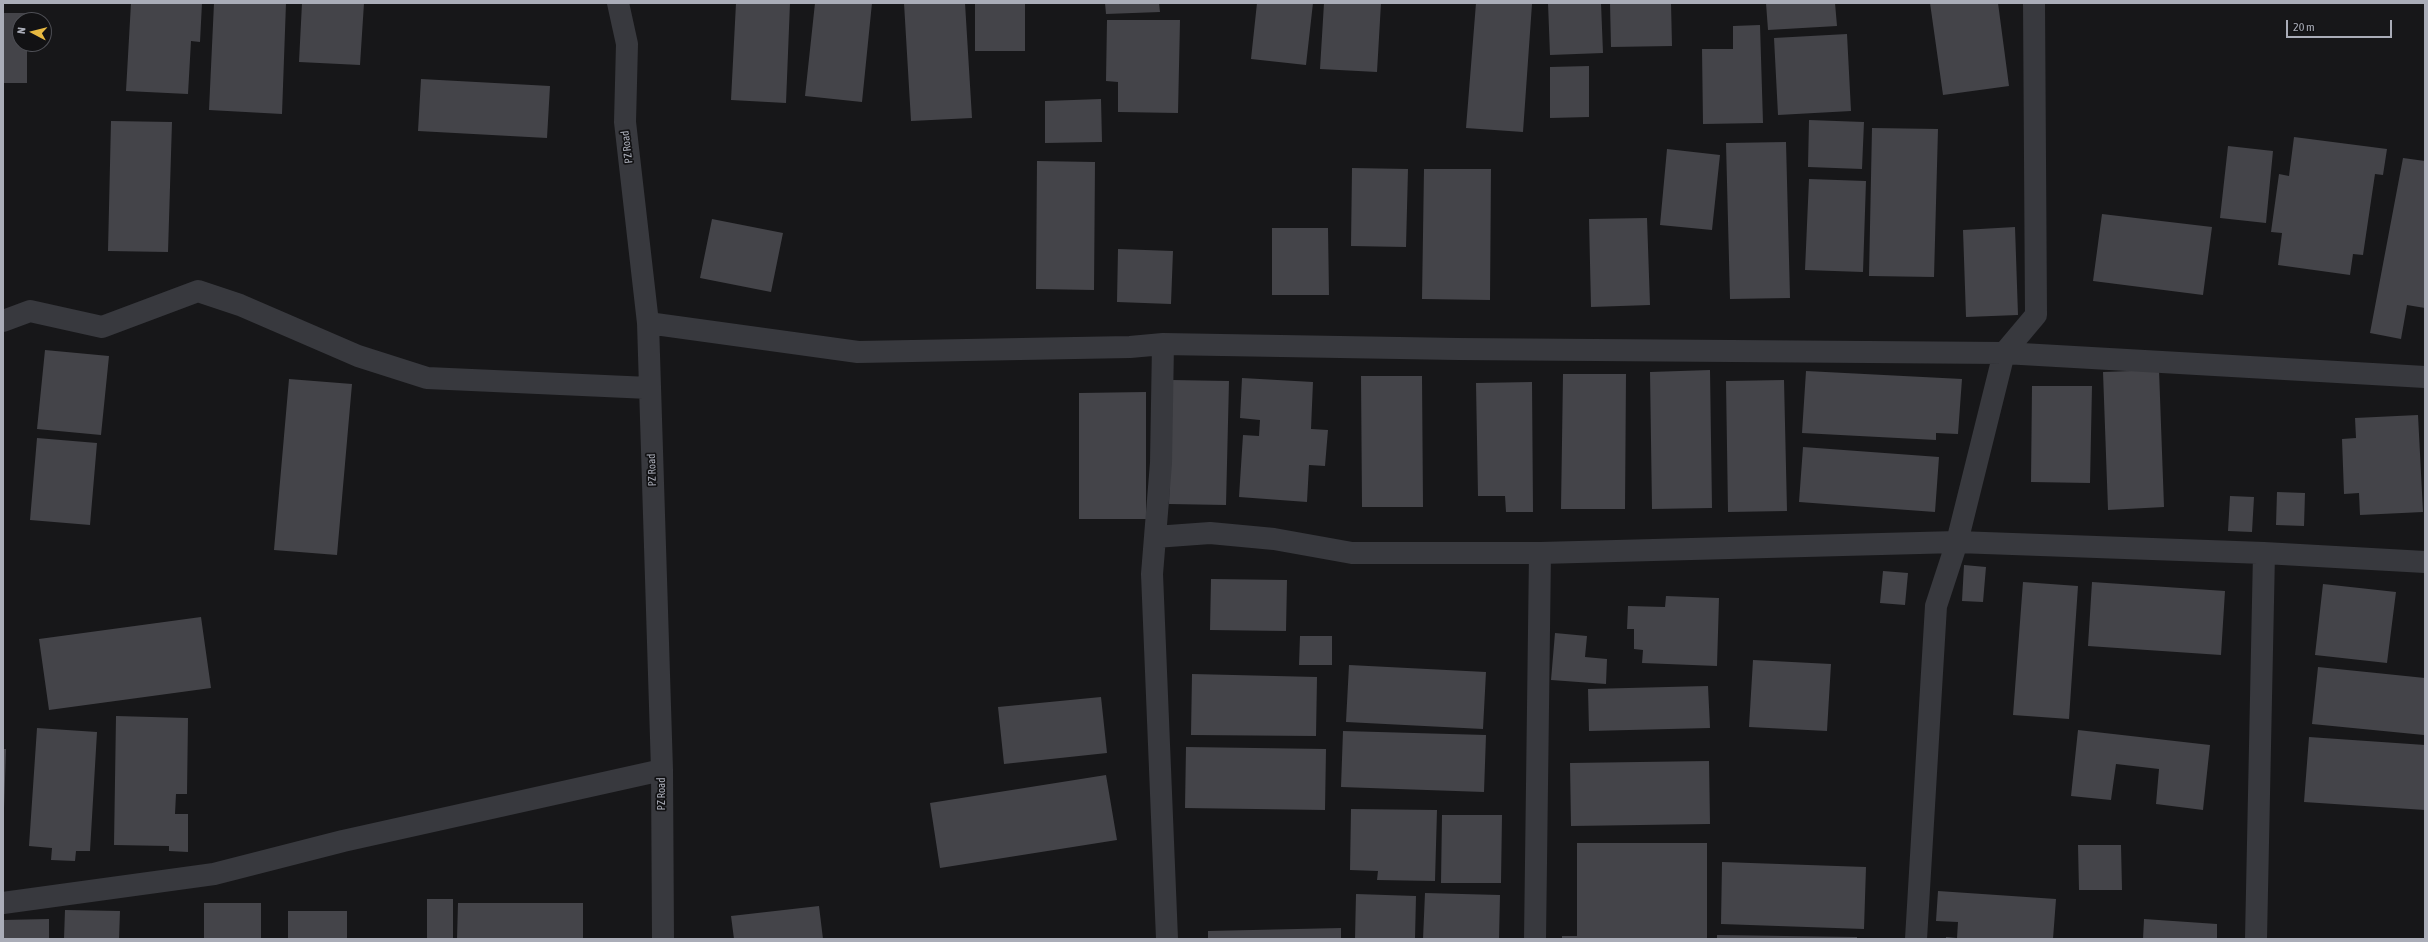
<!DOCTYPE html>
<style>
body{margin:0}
#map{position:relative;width:2428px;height:942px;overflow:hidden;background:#171719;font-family:"Asap Condensed",sans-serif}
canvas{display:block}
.frame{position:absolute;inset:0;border:4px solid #aaadb8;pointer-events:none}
.north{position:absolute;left:12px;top:12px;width:40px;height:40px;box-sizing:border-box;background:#121214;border:1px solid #4f5056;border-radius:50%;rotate:277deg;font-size:11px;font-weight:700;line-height:16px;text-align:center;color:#aaadb8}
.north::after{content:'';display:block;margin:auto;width:14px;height:18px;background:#e7b941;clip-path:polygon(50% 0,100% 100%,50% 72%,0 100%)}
.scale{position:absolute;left:2286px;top:20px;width:106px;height:18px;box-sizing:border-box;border:2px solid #aaadb8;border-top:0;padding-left:5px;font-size:12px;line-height:14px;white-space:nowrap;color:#aaadb8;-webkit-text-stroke:3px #121214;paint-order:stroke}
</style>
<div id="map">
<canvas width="2428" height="942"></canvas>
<div class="frame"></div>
<div class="north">N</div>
<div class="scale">20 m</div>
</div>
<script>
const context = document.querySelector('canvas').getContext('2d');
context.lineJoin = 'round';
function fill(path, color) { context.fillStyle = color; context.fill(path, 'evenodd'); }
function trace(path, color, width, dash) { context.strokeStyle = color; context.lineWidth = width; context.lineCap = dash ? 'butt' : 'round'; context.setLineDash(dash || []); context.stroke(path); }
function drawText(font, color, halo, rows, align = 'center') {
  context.font = font + ' "Asap Condensed",sans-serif'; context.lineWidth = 3.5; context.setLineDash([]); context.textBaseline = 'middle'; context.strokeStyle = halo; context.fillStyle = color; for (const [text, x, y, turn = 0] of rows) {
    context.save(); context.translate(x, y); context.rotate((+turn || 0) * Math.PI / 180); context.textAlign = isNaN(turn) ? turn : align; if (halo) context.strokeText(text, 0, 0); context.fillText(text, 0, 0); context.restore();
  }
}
fill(new Path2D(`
 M131,3H202L200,42L191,41L188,94L126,91Z
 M214,3H286L282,114L209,110Z
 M302,3H364L360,65L299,62Z
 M736,3H790L786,103L731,100Z
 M815,3H872L862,102L805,96Z
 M904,3H965L972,118L911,121Z
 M975,3H1025V51H975Z
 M1105,3H1159L1160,12L1106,14Z
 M1257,3H1313L1306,65L1251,59Z
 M1324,3H1381L1377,72L1320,69Z
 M1476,3L1532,4L1523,132L1466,128Z
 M1548,3H1601L1603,53L1550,55Z
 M1610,3H1671L1672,46L1611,47Z
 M1766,3H1835L1837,26L1768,30Z
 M1930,3H1998L2009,86L1943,95Z
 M3,13H27V20H20V44H27V83H3Z
 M1107,20H1180L1178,113L1118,112V82L1106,81Z
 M1760,25L1763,123L1703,124L1702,49H1733V26Z
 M1847,34L1851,111L1778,115L1774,38Z
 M1589,66V117L1550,118V67Z
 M421,79L550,86L547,138L418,131Z
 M1101,99L1102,142L1045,143V101Z
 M1809,120L1864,122L1862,169L1808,167Z
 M111,121L172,122L168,252L108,251Z
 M1872,128L1938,129L1934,277L1869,276Z
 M2294,137L2387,149L2383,175L2375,174L2363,255L2353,254L2350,275L2278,265L2282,233L2271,232L2279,174L2289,176Z
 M1786,142L1790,298L1730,299L1726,143Z
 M2228,146L2273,151L2266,223L2220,218Z
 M1667,149L1720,155L1712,230L1660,225Z
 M2403,158L2425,161V308L2407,305L2401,339L2370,333Z
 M1037,161L1095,162L1094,290L1036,289Z
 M1352,168L1408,169L1406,247L1351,246Z
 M1424,169H1491L1490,300L1422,299Z
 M1809,179L1866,181L1863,272L1805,270Z
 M2102,214L2212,227L2203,295L2093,281Z
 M1647,218L1650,305L1591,307L1589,219Z
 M712,219L783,233L771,292L700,278Z
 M2015,227L2018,315L1966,317L1963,230Z
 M1272,228H1328L1329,295H1272Z
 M1118,249L1173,251L1171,304L1117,302Z
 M45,350L109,356L101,435L37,429Z
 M1710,370L1712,508L1652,509L1650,372Z
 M2159,370L2164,507L2108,510L2103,372Z
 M1806,371L1962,379L1958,434L1936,433V440L1802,433Z
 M1563,374H1626L1625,509H1561Z
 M1361,376H1422L1423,507H1362Z
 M1242,378L1313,382L1311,429L1328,430L1325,466L1309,465L1307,502L1239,497L1243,435L1259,436L1260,420L1240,418Z
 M289,379L352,384L337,555L274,550Z
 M1172,380L1229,381L1226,505L1169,504Z
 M1784,380L1787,511L1728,512L1726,381Z
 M1532,382L1533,512H1506L1505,496H1478L1476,383Z
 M2032,386H2092L2090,483L2031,482Z
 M1146,392V519H1079V393Z
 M2418,415L2423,512L2360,515L2359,493L2344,494L2342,439L2356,438L2355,418Z
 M37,438L97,443L90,525L30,520Z
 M1803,447L1939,457L1935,512L1799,502Z
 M2277,492L2305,493L2304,526L2276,525Z
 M2230,496L2254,497L2252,532L2228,531Z
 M1964,565L1986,567L1983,602L1962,601Z
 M1883,571L1908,573L1905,605L1880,603Z
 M1211,579L1287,580L1286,631L1210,630Z
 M2023,582L2078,586L2069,719L2013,715Z
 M2092,582L2225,591L2221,655L2088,646Z
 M2323,584L2396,592L2387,663L2315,655Z
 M1666,596L1719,598L1717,666L1642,663L1643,650L1634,649V629H1627L1628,606L1665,607Z
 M201,617L211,688L49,710L39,639Z
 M1555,633L1587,636L1585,657L1607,659L1606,684L1551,680Z
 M1300,636H1332V665H1299Z
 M1753,660L1831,664L1827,731L1749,727Z
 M1349,665L1486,672L1483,729L1346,722Z
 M2318,667L2425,678L2424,735L2312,724Z
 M1192,674L1317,677L1316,736L1191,735Z
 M1708,686L1710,728L1589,731L1588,689Z
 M1101,697L1107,753L1004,764L998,707Z
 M116,716L188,718L187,794H176L175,814H188V852L169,851V846L114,845Z
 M37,728L97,732L90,851H76L75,861L51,860L52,848L29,846Z
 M2078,730L2210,745L2203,810L2156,804L2159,769L2116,764L2111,800L2071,796Z
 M1343,731L1486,735L1484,792L1341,787Z
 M2309,737L2425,745V810L2304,802Z
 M1186,747L1326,749L1325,810L1185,808Z
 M3,749H6L4,809H3Z
 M1709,761L1710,824L1571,826L1570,763Z
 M1106,775L1117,840L940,868L930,803Z
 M1351,809L1437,810L1435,881L1377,880L1378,871L1350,870Z
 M1442,815H1502L1501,883H1441Z
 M1577,843H1707V939H1562V936H1577Z
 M2078,845H2121L2122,890H2079Z
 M1722,862L1866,867L1864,929L1721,924Z
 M1938,891L2056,899L2053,939H1946V937L1957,938L1958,922L1936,921Z
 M1425,893L1500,895L1499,939H1423Z
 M1356,894L1416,896L1415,939H1355Z
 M427,899H453V939H427Z
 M204,903H261V939H204Z
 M458,903H583V939H457Z
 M819,906L823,939H734L731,916Z
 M65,910L120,911L119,939H64Z
 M288,911H347V939H288Z
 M49,919V939H3V920Z
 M2144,919L2217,924V939H2143Z
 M1341,928V939H1208V931Z
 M1717,935L1857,937V939H1717Z`), '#444449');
trace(new Path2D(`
 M618,3L627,44L625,122L648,323L662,770L663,939
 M3,321L30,311L102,327L198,291L240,305L358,356L427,378L649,388
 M648,323L858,352L1130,347L1163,344L1458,349L2004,353L2425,377
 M1163,344L1161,463L1152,574L1167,939
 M1155,537L1210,533L1274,539L1352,553H1540L1957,542L2264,553L2425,562
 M3,903L214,874L343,841L662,770
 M1535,939L1540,553
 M1916,939L1936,606L1957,542L2004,353L2036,315L2034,3
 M2256,939L2264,553`), '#38393e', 22);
drawText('11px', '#aaadb8', '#121214', [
 ["PZ Road",627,147,-97],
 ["PZ Road",652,470,-92],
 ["PZ Road",662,794,-90]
]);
</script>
